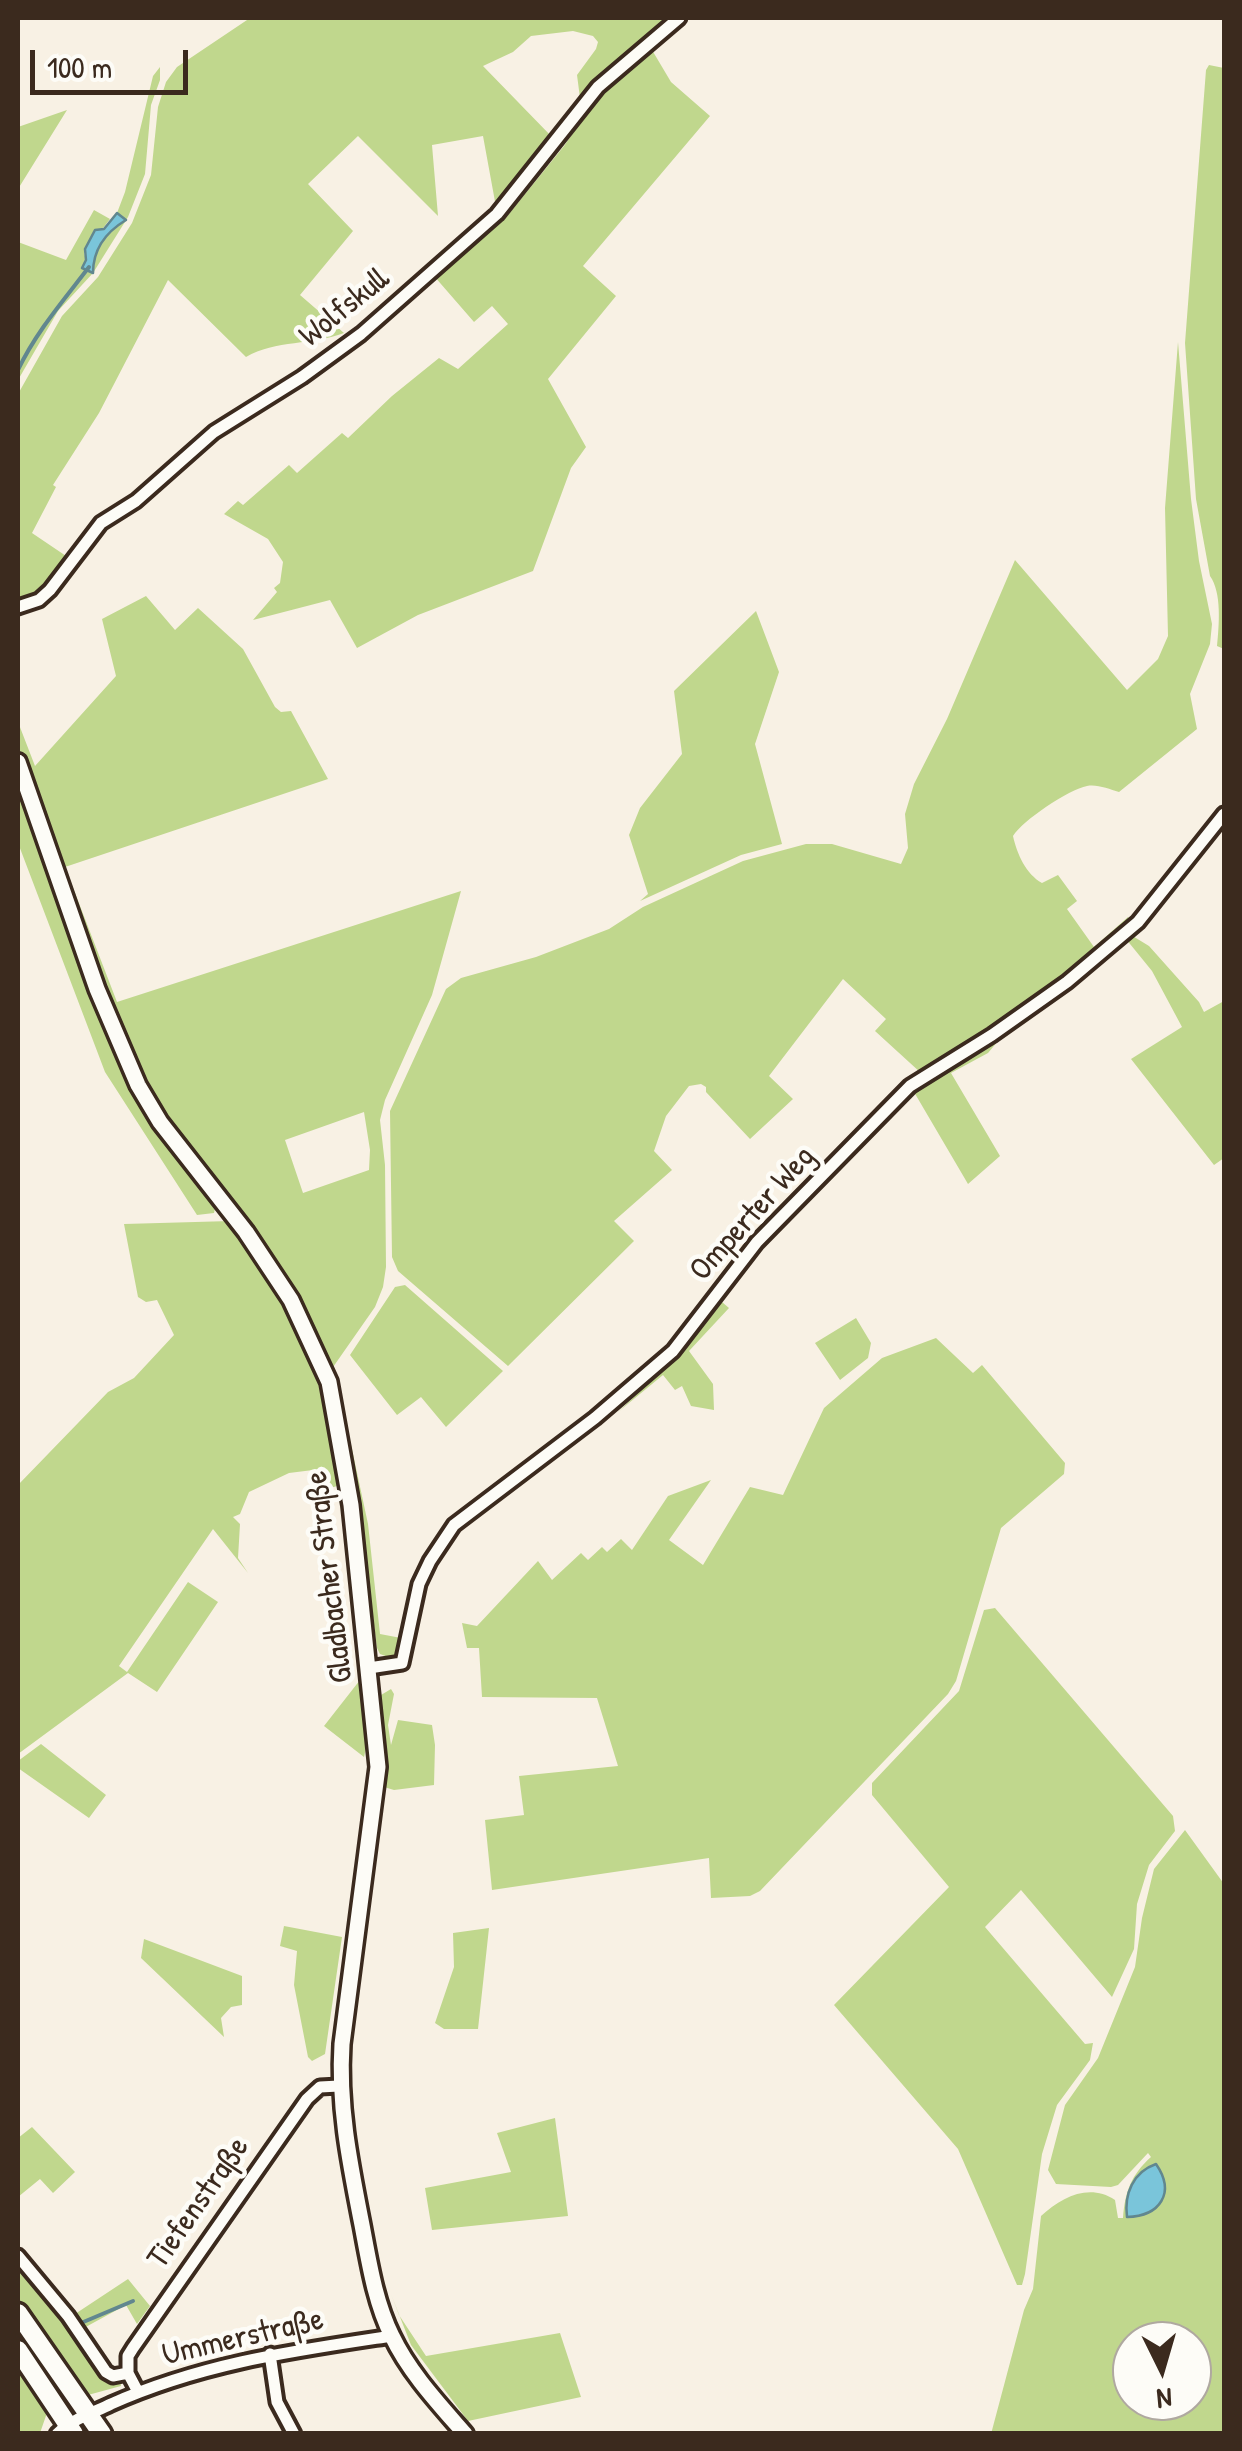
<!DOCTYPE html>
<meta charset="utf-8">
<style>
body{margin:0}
#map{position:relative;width:1242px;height:2451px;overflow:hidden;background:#f8f1e4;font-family:"Patrick Hand",sans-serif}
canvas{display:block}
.frame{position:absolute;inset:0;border:20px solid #3b2a1e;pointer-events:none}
.north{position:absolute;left:1112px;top:2321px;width:100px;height:100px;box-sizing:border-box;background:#fdfcf7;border:2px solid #afa8a0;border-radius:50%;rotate:175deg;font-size:28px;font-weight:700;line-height:40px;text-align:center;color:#3b2a1e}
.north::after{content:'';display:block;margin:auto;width:35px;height:45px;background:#3b2a1e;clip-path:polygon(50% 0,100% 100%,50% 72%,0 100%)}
.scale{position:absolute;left:30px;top:50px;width:158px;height:45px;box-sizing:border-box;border:5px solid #3b2a1e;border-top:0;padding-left:12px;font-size:30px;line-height:35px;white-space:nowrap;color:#3b2a1e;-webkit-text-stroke:8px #fdfcf7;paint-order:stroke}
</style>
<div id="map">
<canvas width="1242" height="2451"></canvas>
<div class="frame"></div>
<div class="north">N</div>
<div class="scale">100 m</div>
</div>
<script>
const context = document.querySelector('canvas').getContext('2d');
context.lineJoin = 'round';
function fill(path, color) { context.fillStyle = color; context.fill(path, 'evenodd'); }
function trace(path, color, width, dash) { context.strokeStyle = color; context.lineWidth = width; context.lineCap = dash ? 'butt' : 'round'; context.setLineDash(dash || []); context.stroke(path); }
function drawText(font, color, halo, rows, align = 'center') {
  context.font = font + ' "Patrick Hand",sans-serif'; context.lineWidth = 9; context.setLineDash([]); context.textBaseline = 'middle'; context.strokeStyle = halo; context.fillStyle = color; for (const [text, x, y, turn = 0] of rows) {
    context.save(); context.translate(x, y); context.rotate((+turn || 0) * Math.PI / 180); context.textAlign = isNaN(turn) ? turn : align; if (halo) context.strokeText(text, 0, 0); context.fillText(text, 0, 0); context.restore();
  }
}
fill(new Path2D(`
 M250,18H667L590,83L580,98L577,75L596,49L598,42L593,36L573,31L531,36L513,52L483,66L553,138L496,207L483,136L432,145L438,216L358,136L308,184L353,231L300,295L344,333C313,345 275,340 246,357L168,280L99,413L53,485L56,487L32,533L69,558L41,594L18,603V394L62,316L98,277L132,223L151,175L158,107L166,82L177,67Z
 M652,50L671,82L710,116L583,266L616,296L548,379L586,447L571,468L533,571L418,615L357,648L330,600L253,620L277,592L274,588L280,583L283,562L268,539L224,514L238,501L243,505L289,465L297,473L342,433L348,438L392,396L439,358L458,369L508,324L492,306L474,322L434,276L499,217L504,220L564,146L600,94Z
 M1209,65L1224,68V649L1217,646C1219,625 1222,593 1210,576L1196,499L1185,343L1206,70Z
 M160,67V80L151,105L145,174L128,217L93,273L58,311L18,380V242L66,260L94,210L110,219L84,253L86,260L82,268L93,273C93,249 106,232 125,220L117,213L125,192L153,76Z
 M67,110L18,189V127Z
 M1178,342L1191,499L1199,561L1212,624L1210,644L1190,694L1197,729L1119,792C1109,789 1097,784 1087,786C1069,789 1022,821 1013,836C1017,854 1026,874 1042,883L1058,875L1077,901L1067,909L1094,947L1128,917L1130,920L1064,978L991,1031L921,1073L875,1031L886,1019L843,979L769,1076L793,1099L750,1139L706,1092V1087L701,1084L689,1086L666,1116L654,1151L672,1170L614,1221L634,1241L508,1366L398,1271L392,1257L390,1111L446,989L461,978L536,957L609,929L643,907L743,861L806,844H832L901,864L908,848L905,814L914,784L947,719L1015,560L1127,690L1158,659L1168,636L1165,508Z
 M146,596L175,630L198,608L243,649L275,707L281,712L291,711L328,779L65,867L117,1002L461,891L432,995L385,1100L380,1120L385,1165L386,1267L383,1287L375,1307L331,1370L278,1267L170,1126L146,1086L150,1084L137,1066L115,1021L58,861L61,857L57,848L51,846L18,746V722L35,766L116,676L102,619ZM364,1112L370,1150L369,1170L303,1193L285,1140Z
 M756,611L779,672L755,744L782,844L741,855L640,901L648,894L629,835L640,808L682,754L674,691Z
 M18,787L100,1012L216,1204L214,1213L197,1215L105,1072L18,843Z
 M1131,935L1149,946L1199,1002L1204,1012L1224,1001V1158L1214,1165L1131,1059L1182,1027L1152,971L1126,939Z
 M998,1041L988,1053L951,1073L1000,1156L968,1184L914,1092L969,1054Z
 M231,1221C269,1274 310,1332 326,1396C337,1439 342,1483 349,1526H344L337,1486L324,1490L313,1470L289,1473L249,1492L240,1514L233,1517L240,1524L238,1558L248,1573L213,1529L119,1666L127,1672L188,1582L218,1602L157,1692L128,1673L18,1754V1485L108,1392L134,1378L174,1335L157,1300L146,1302L138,1297L124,1224Z
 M405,1285L503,1371L446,1427L421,1397L397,1415L350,1355L395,1287Z
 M722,1302L729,1308L689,1351L713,1384L714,1410L691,1406L682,1386L675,1390L663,1375L618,1412L686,1348Z
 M856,1318L871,1343L868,1358L840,1380L815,1343Z
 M936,1338L973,1373L982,1365L1065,1463L1064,1474L1001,1528L956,1681L948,1694L760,1891L750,1896L711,1898L709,1858L492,1890L485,1820L524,1815L519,1776L618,1766L597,1698L482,1697L479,1648H467L462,1623L477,1626L538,1561L552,1580L581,1553L588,1560L602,1547L607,1552L621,1539L632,1550L668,1496L711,1480L669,1540L703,1565L750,1487L783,1495L824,1408L882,1358Z
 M338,1384L368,1524L380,1634L401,1638L397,1655L391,1658L380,1654L377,1648L354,1473L336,1392Z
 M995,1608L1173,1816L1175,1831L1149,1865L1137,1904L1134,1949L1112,1997L1021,1890L985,1927L1085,2044L1093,2043L1090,2060L1057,2105L1042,2154L1025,2274L1022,2285H1017L958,2149L834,2005L949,1887L872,1795V1783L959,1691L984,1610Z
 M360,1680L366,1748L364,1757L324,1726Z
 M391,1689L394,1694L388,1725L391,1745L398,1720L432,1725L435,1745L434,1785L394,1790L384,1787L386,1759L381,1695Z
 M41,1744L106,1795L89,1818L18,1768V1761Z
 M1185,1830L1224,1884V2433L991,2434L1024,2310L1033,2289L1041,2216C1062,2197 1089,2183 1115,2200L1118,2218H1123C1125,2192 1131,2175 1151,2157L1148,2153L1118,2185L1111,2187L1056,2184L1048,2170L1065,2105L1098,2058L1135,1967L1142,1918L1154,1869ZM1132,2341H1192V2401H1132Z
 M284,1926L342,1937L325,2054L312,2061L308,2057L294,1985L297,1951L280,1946Z
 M489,1928L478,2029H444L435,2023L454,1967L453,1933Z
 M144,1939L242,1976V2005L231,2007L221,2018L224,2037L141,1958Z
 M555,2118L568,2216L432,2230L425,2188L511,2172L497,2133Z
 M32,2127L75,2172L53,2193L40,2179L18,2197V2138Z
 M18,2260L67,2319L100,2369L120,2379L121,2386L88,2395L18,2301Z
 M128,2279L150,2306L137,2324L126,2305L82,2329L72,2316Z
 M391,2294L399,2315L426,2356L560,2333L581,2397L468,2421L411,2345Z
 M18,2364L48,2410L40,2433H18Z`), '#c0d78d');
const water = new Path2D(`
 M117,213L126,220C106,232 93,249 93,273L82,268L86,260L85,249L95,230L104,229Z
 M1156,2164C1176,2193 1160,2216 1127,2217C1124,2194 1133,2172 1156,2164Z`);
fill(water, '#7ac5da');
trace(water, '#61878f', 2.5);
trace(new Path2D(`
 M18,370C36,332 63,301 89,267
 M81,2323L133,2301`), '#61878f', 4);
const street = new Path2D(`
 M18,607L39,600L50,590L101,523L136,501L214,432L302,377L361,334L497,214L598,87L679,18
 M369,1668L402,1663L419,1584L430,1561L454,1525L595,1418L673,1351L757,1242L910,1086L992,1035L1067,982L1138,922L1224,814
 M18,2256L68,2316L106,2372L113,2376L128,2373
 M270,2354L277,2402L294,2434
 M138,2392L128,2373V2356L133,2348L307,2099L320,2087L339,2086
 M57,2434C72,2419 93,2413 111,2404C203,2363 293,2351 392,2336`);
const secondary = new Path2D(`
 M18,762L97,989L138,1085L160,1122L246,1232L291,1300L329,1382L351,1505L378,1767L342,2044C338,2106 350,2164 362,2225C369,2262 375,2302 392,2336C409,2372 438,2403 465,2434`);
const primary = new Path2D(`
 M18,2313L102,2434
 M18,2350L74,2434`);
trace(street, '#3b2a1e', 19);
trace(secondary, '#3b2a1e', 22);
trace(primary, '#3b2a1e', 25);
trace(street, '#fdfcf7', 11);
trace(secondary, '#fdfcf7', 15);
trace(primary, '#fdfcf7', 18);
drawText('32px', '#3b2a1e', '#fdfcf7', [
 ["Wolfskull",345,308,-39],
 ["Omperter Weg",753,1214,-48],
 ["Gladbacher Straße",330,1577,-97],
 ["Tiefenstraße",199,2203,-55],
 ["Ummerstraße",243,2338,-13]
]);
</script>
